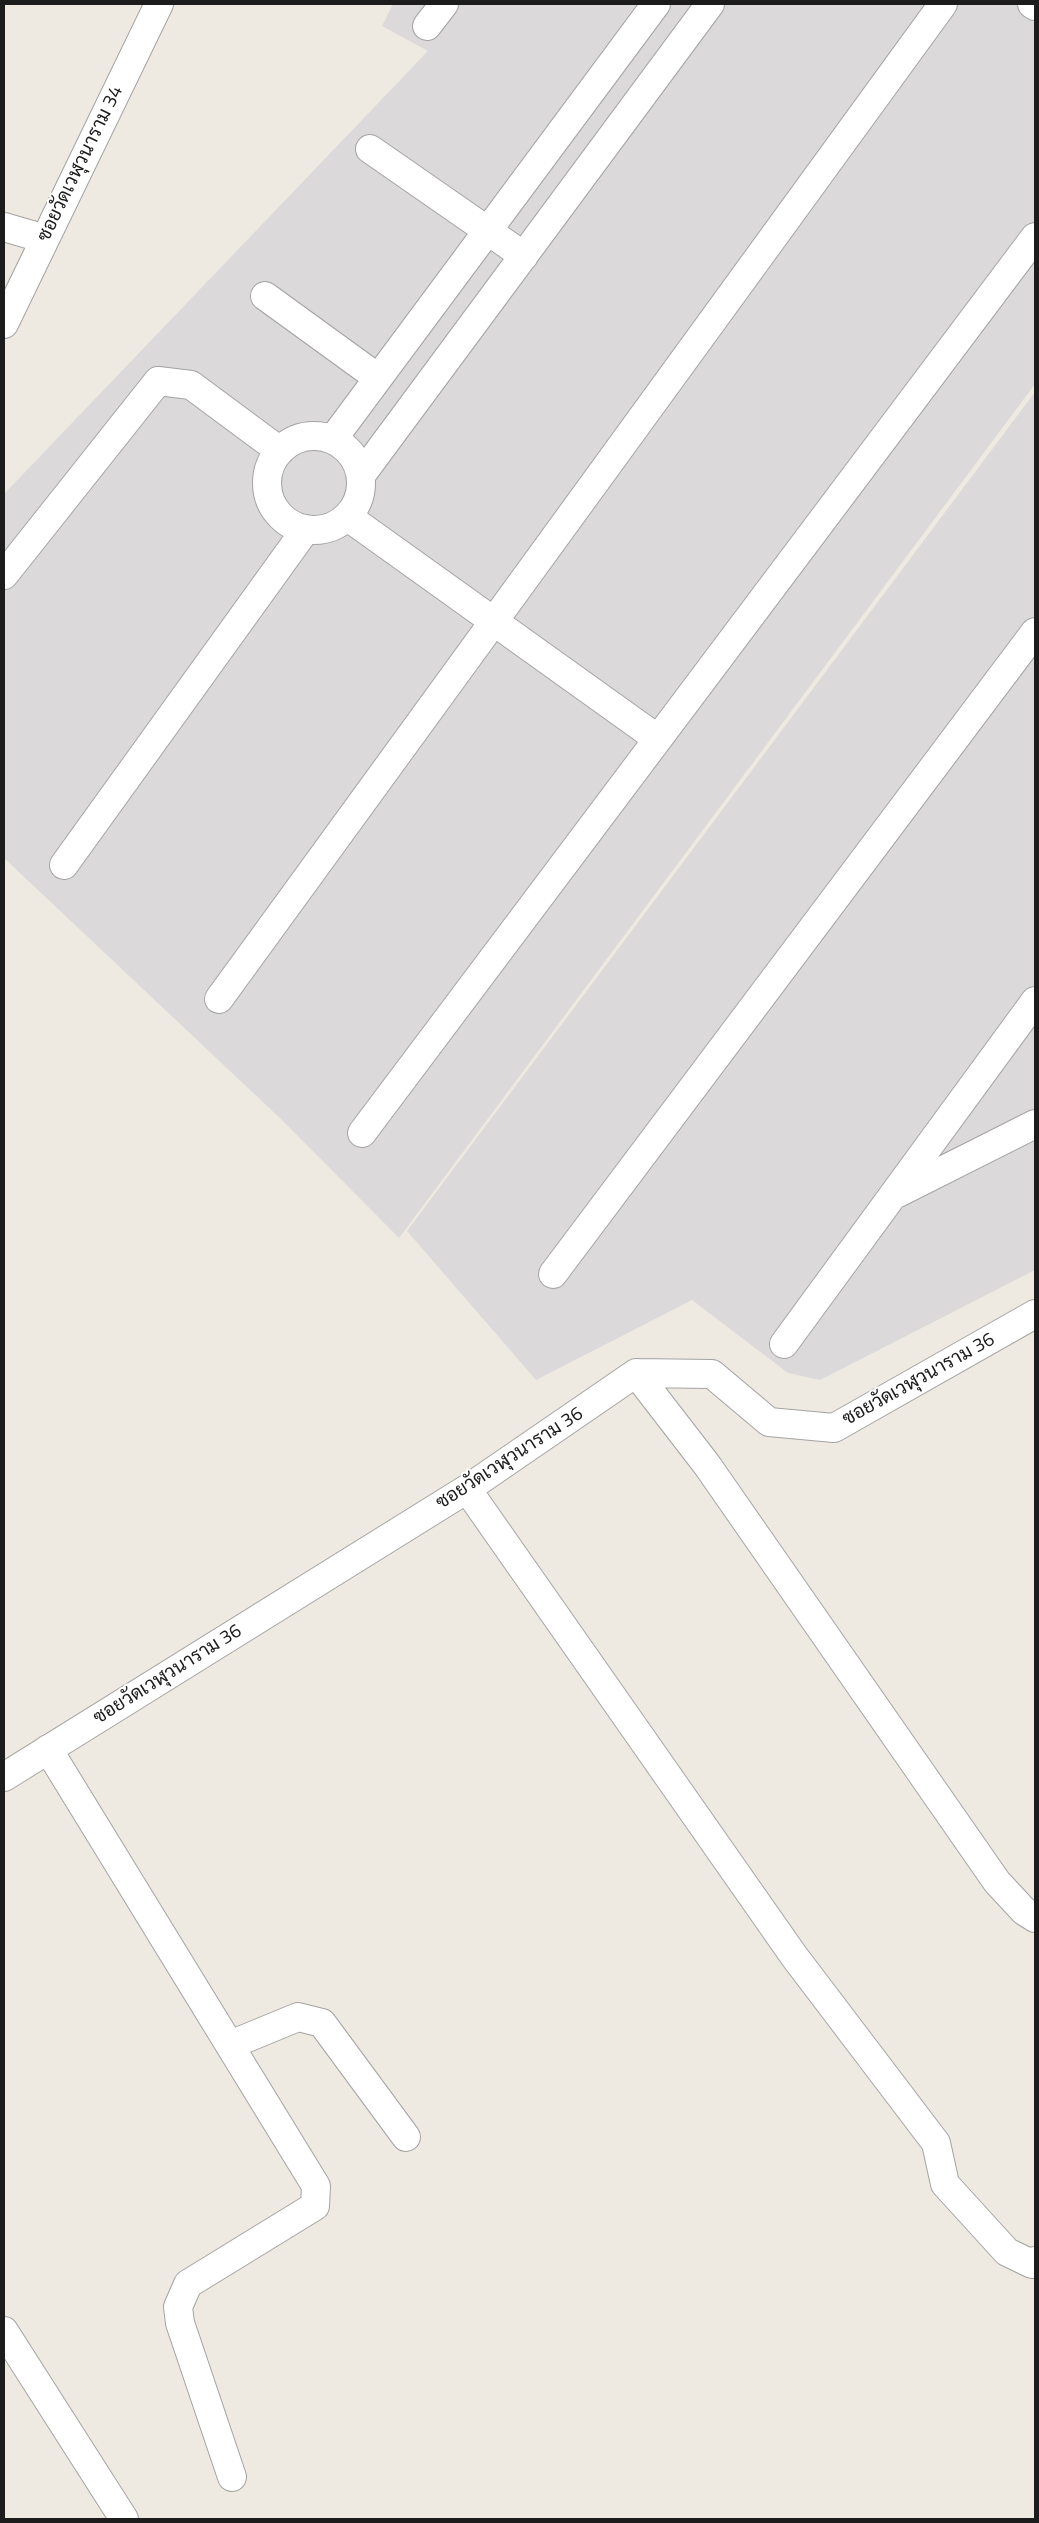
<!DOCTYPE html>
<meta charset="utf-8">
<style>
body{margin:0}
#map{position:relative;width:1039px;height:2523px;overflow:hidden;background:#efeae1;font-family:"Titillium Web",sans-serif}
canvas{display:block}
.frame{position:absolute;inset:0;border:5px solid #1c1c1c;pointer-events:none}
</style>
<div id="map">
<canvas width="1039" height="2523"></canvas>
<div class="frame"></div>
</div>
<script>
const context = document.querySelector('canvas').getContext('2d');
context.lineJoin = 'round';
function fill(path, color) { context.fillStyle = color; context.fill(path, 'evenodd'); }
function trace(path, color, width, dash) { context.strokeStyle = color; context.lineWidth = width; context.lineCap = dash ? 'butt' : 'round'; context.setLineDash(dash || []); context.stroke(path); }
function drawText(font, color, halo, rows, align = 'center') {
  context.font = font + ' "Titillium Web",Sarabun,sans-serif'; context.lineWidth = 4; context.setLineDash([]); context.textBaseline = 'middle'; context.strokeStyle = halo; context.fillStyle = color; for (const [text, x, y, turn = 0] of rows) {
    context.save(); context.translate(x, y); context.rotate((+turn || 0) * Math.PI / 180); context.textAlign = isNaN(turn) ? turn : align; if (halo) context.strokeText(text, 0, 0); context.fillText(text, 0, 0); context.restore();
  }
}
fill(new Path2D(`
 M393,4H1035V384L399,1238L283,1121L4,858V494L428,51L382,26Z
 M1035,392V1270L820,1380L788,1373L692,1300L536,1380L407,1231Z`), '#dbd9d9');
const minor = new Path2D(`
 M1032,4L1035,6
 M427,26L444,4
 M370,149L524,256
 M4,227L45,239
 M265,296L378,378
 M4,324L159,4
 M267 483a47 47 0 1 1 94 0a47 47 0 1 1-94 0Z
 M333,439L656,4
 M362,474L710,4
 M348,517L658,739
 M4,575L158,381L191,385L280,451
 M64,865L306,529
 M219,999L943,4
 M362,1133L1035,237
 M898,1193L1035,1124
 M553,1274L1035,632
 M784,1344L1035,1001
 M636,1373L707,1465L997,1882L1024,1911L1035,1918
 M467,1489L794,1956L936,2143L945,2184L1007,2252L1032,2264L1035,2261
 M48,1749L316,2186L315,2206L188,2284L178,2307L180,2323L232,2477
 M4,1777L467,1489L636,1373L712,1374L769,1422L834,1428L1035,1314
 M230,2045L298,2017L322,2023L406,2137
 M4,2331L124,2519`);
trace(minor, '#a3a3a3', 30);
trace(minor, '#fff', 28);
drawText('19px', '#1c1c1c', '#fff', [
 ["ซอยวัดเวฬุวนาราม 34",81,164,-64],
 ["ซอยวัดเวฬุวนาราม 36",919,1380,-29],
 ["ซอยวัดเวฬุวนาราม 36",510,1459,-33],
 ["ซอยวัดเวฬุวนาราม 36",168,1675,-32]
]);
</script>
